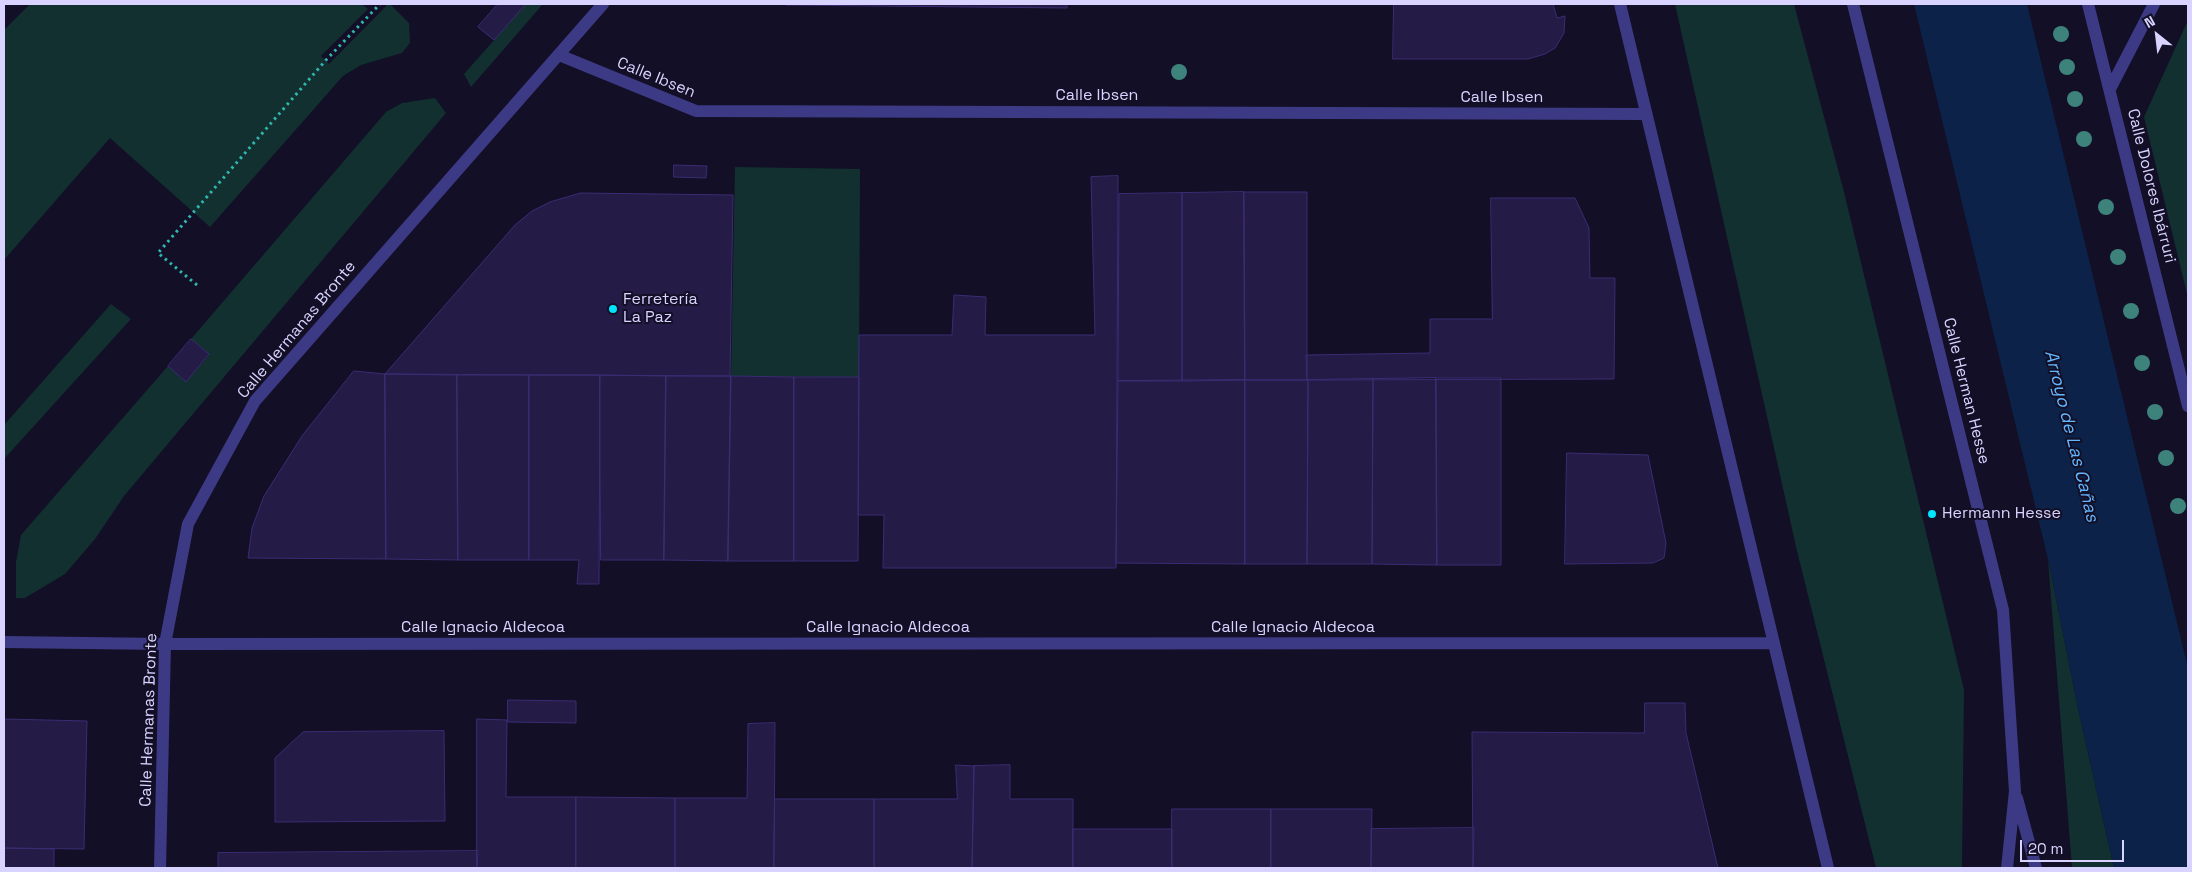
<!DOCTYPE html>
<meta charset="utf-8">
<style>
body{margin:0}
#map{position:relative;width:2192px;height:872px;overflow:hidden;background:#130f26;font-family:"Space Grotesk",sans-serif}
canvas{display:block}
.frame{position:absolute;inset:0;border:5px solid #d9d4ff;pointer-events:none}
.north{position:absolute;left:2132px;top:10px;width:50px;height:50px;-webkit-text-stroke:4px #130f26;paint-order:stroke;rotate:331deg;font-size:14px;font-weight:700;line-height:20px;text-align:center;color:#d9d4ff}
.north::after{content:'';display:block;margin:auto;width:18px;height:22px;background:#d9d4ff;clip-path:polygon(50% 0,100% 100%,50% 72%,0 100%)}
.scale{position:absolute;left:2020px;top:840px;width:104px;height:22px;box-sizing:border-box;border:2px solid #d9d4ff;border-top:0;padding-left:6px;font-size:15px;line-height:18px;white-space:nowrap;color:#d9d4ff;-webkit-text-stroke:4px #130f26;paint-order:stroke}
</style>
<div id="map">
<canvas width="2192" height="872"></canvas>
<div class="frame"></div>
<div class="north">N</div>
<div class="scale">20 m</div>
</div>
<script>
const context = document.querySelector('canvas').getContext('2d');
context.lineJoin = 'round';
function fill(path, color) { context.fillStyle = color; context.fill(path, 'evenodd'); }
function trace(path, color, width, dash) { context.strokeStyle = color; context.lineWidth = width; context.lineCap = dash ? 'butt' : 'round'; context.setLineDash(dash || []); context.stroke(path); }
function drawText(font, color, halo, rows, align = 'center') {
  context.font = font + ' "Space Grotesk",sans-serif'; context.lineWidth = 4; context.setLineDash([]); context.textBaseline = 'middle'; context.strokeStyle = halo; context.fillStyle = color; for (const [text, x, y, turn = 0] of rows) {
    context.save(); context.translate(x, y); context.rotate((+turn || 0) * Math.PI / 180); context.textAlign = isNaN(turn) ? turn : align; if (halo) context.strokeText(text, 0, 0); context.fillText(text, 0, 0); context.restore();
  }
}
fill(new Path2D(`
 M30,4H362L368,9L321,56L329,64L388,4H390L409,23L410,43L402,53L361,65L343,76L210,227L110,138L4,260V30Z
 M526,4H543L471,87L464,74Z
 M1675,4H1794L1844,192L1964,690L1962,868H1876L1797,551Z
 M2188,20V298L2144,117Z
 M435,98L446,113L124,496L95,539L65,574L25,598H16V562L21,535L168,366L186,382L209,355L191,339L386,112L402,103Z
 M735,167L860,169L859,377L731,376Z
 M111,304L131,319L4,459V425Z
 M2048,559L2079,713L2114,868H2072Z`), '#12302f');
fill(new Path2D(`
 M1914,4H2027L2188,668V868H2114L2079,713L2048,559Z`), '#0c2248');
const building = new Path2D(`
 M498,4H526L494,40L478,27Z
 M786,4H1067V8L786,5Z
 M1394,4H1553L1557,18L1565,16L1564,33L1555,48L1545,54L1528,59H1393Z
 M674,165L707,166L706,178L674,177Z
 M1118,176L1116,568H883L884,515H858L859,335H952L954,295L986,297L985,335H1095L1091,177Z
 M1244,192H1307V380H1245Z
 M1244,192L1245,380L1182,381V193Z
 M581,193L733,195L730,376L385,374L515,225L532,211L550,202Z
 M1182,193V381H1118L1119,194Z
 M1491,198H1575L1589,228L1590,278H1615L1614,379L1307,380L1306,355L1430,353V319H1492Z
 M191,339L209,354L186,382L168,366Z
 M354,371L385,374L386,559L248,558L252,528L264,496L302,436Z
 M385,374L457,375L458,560L386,559Z
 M457,375H529V560H458Z
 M529,375H600L599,584H577L579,560H529Z
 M600,375L666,376L664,560H601Z
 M666,376H731L728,561L664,560Z
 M731,376L794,377V561H728Z
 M794,377H859L858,561H794Z
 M1436,378L1437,565L1372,564L1373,379Z
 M1436,378H1501V565H1437Z
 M1373,379L1372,564H1307L1308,380Z
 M1245,380H1308L1307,564H1245Z
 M1245,380V564L1116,563L1118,381Z
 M1567,453L1648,455L1666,543L1664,558L1653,563L1565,564Z
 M508,700L576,701V723L508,722Z
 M1645,703H1685L1686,733L1718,868H1473L1472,732L1644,733Z
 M4,719L87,721L84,849L4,848Z
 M477,719L507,720L506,797H576V868H477Z
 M775,723L774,868H675V798H747L748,724Z
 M444,731L445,821L275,822V758L303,732Z
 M956,765L974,766L972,868H874V799H957Z
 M1010,765V799H1073V868H972L974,766Z
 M576,797L675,798V868H576Z
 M775,799H874V868H774Z
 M1172,809H1271V868H1172Z
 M1271,809H1372L1371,868H1271Z
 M1474,828L1473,868H1371V829Z
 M1073,829H1172V868H1073Z
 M4,848L54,849V868H4Z
 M478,851L477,868H218V853Z`);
fill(building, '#241b47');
trace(building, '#3b2d73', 1);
trace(new Path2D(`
 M197,285L158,253L326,60L380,4`), '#2fb8b0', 3, [2.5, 4]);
trace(new Path2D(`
 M1620,4L1828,868
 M1853,4L2003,610L2015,791L2007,868
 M2088,4L2188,406
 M559,55L696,111L1646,114
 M2110,89L2154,4
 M4,642L165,644L1773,643
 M2017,798L2036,868
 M160,868L165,644L188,524L255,401L603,4`), '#3d3a85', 12);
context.fillStyle = '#3d827b';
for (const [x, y] of [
 [2061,34],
 [2067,67],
 [1179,72],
 [2075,99],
 [2084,139],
 [2106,207],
 [2118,257],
 [2131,311],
 [2142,363],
 [2155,412],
 [2166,458],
 [2178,506]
]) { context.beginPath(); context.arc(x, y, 8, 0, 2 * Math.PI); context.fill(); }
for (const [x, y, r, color] of [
 [613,309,5,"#00e5ff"],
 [1932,514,5,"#00e5ff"]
]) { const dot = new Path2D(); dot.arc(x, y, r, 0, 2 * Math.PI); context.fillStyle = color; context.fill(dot); trace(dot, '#130f26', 2); }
drawText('16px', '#d9d4ff', '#130f26', [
 ["Calle Ibsen",656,78,22],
 ["Calle Ibsen",1097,96],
 ["Calle Ibsen",1502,98],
 ["Calle Dolores Ibárruri",2151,186,76],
 ["Calle Hermanas Bronte",297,330,-50],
 ["Calle Herman Hesse",1966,391,76],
 ["Calle Ignacio Aldecoa",483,628],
 ["Calle Ignacio Aldecoa",888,628],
 ["Calle Ignacio Aldecoa",1293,628],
 ["Calle Hermanas Bronte",149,720,-88]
]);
drawText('16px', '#d9d4ff', '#130f26', [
 ["Ferretería",623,300],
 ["La Paz",623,318],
 ["Hermann Hesse",1942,514]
], 'left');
drawText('italic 18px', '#62b6ff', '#130f26', [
 ["Arroyo de Las Cañas",2071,436,76]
]);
</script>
